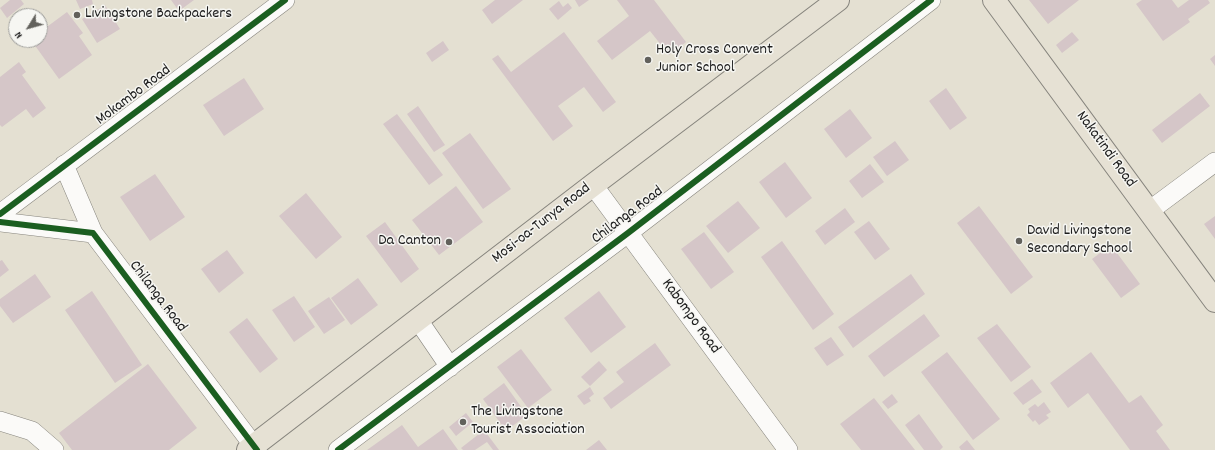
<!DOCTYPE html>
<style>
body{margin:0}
#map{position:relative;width:1215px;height:450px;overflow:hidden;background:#e4e0d2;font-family:Dekko,sans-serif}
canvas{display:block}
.north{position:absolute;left:8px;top:8px;width:40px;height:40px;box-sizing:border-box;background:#f6f6f2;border:1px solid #9f9f9c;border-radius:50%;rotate:233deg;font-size:11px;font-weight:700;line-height:16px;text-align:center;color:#1c1c1c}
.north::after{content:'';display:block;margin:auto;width:14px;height:18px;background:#62615c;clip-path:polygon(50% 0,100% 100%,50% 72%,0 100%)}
</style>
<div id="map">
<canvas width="1215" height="450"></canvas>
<div class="north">N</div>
</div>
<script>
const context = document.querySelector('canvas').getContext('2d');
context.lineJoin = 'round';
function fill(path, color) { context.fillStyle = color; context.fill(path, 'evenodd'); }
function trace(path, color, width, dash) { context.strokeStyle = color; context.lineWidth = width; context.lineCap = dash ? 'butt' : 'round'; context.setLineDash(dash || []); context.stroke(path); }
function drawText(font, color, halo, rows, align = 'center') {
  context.font = font + ' Dekko,sans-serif'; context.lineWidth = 3; context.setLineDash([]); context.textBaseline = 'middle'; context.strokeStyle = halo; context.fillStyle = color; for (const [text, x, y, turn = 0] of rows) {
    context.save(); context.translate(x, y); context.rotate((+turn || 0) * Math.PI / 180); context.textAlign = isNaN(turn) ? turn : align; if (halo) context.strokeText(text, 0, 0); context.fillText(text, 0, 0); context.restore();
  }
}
fill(new Path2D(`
 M10,0H21L24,4L7,18L0,8Z
 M76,0H92L93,4L80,9Z
 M171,0H194L179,11Z
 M495,0H523L492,24L482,10Z
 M575,0H589L579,7Z
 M617,0H654L686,42L669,55L650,31L612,60L597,41L629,16Z
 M1029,0H1079L1048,24Z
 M1142,0H1172L1178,8L1189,0H1208L1210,3L1188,19L1190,22L1163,41L1136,4Z
 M559,1L563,7L568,3L572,8L558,20L549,9Z
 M105,5L120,29L97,43L82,19Z
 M67,12L83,33L79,36L92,55L59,79L31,40H40V32Z
 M564,32L616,102L603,112L584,87L558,106L573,126L553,141L492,59L498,55L511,72Z
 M1072,32L1079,40L1062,53L1056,45Z
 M443,41L449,50L432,62L426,53Z
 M1215,55V66L1210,59Z
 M19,62L26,72L22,75L46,108L33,118L26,109L2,127L0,125V77Z
 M244,78L264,109L224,136L203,105Z
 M946,88L967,118L950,130L929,101Z
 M1200,93L1210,106L1162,143L1152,130Z
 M418,106L445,145L434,152L407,114Z
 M850,109L872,138L846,158L824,129Z
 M397,114L443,175L429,185L383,124Z
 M470,133L511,189L483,209L442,153Z
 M895,141L909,160L887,176L873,157Z
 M785,162L812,198L786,218L759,182Z
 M870,164L884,182L862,198L849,181Z
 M155,174L185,217L150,241L120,197Z
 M456,186L483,222L439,255L412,220Z
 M306,193L342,237L316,259L279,216Z
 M738,201L760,228L728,253L706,226Z
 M979,206L1033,277L1011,294L957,223Z
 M845,208L855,222L825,245L815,231Z
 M1215,216V239L1204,224Z
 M869,221L890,249L875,260L854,232Z
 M385,222L419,269L401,283L366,236Z
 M704,232L734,272L711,289L681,249Z
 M782,241L834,314L813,330L761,257Z
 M1111,245L1140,284L1121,298L1092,259Z
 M227,250L244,273L219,293L201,269Z
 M2,260L9,270L0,277V261Z
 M35,274L51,297L13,323L0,306V299Z
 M911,274L925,294L853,348L838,327Z
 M358,278L378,305L351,325L331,298Z
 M92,291L142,365L115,383L65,310Z
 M599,291L626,327L591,353L564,318Z
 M294,296L315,327L294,342L272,310Z
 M329,297L345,320L324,334L308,311Z
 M924,314L940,336L884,377L868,356Z
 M247,318L278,359L260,373L229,332Z
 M997,324L1031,367L1011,382L977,338Z
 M831,337L844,355L827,366L814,348Z
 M655,343L671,365L611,409L603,398L624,382L616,372Z
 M521,349L552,390L528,408L497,367Z
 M947,352L1000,419L973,440L921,372Z
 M1091,352L1129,403L1141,395L1163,425L1156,431L1170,450H1130L1088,393L1068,408L1050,383Z
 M599,361L607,370L590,386L581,377Z
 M148,364L197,428L169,450H72L59,433Z
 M1032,379L1042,392L1023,405L1013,393Z
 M504,383L527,415L506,431L483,399Z
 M590,387L594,394L589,398L591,401L584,405L577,396Z
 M892,394L898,402L888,409L882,402Z
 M874,398L915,450H861L840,424Z
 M1044,402L1051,412L1046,415L1049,418L1039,425L1035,420L1033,422L1027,415L1030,412L1028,409L1035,404L1038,407Z
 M466,413L473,422L456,436L449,427Z
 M919,414L943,447L940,450H924L905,425Z
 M402,425L418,447L443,429L458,450H367Z
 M484,430L499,450H493L487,442L475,450H463L461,448Z
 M599,440L607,450H586Z
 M967,440L975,450H961L959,447Z`), '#d5c6c8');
const street = new Path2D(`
 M64,165L93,233
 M593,185L788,450
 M1149,211L1215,162
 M0,214L285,0
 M0,222L93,233L257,450
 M418,320L450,367
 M0,421L32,431L54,450
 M338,450L628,233L931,0`);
const highway = new Path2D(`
 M994,0L1215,301
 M248,450L593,185L838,0`);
trace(street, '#86847d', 20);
trace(highway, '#86847d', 24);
trace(street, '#fbfaf8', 19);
trace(highway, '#e6e1d4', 22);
trace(new Path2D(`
 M0,214L285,0
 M0,222L93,233L257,450
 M338,450L628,233L931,0`), '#1b5e20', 6);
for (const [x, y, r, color] of [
 [77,15,4,"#62615c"],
 [648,60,4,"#62615c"],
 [1019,241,4,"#62615c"],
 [449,242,4,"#62615c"],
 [463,422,4,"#62615c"]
]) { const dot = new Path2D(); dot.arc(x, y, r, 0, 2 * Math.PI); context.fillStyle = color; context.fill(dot); trace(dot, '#f6f6f2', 1.5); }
drawText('16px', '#1c1c1c', '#f6f6f2', [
 ["Livingstone Backpackers",85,15],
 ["Holy Cross Convent",656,51],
 ["Junior School",656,69],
 ["David Livingstone",1027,232],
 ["Secondary School",1027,250],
 ["Da Canton",441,242,"right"],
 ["The Livingstone",471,413],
 ["Tourist Association",471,431]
], 'left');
drawText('16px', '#1c1c1c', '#f6f6f2', [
 ["Mokambo Road",134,96,-37],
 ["Nakatindi Road",1105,150,54],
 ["Chilanga Road",628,216,-37],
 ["Mosi-oa-Tunya Road",542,224,-38],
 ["Chilanga Road",157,297,53],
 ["Kabompo Road",690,317,54]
]);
</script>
